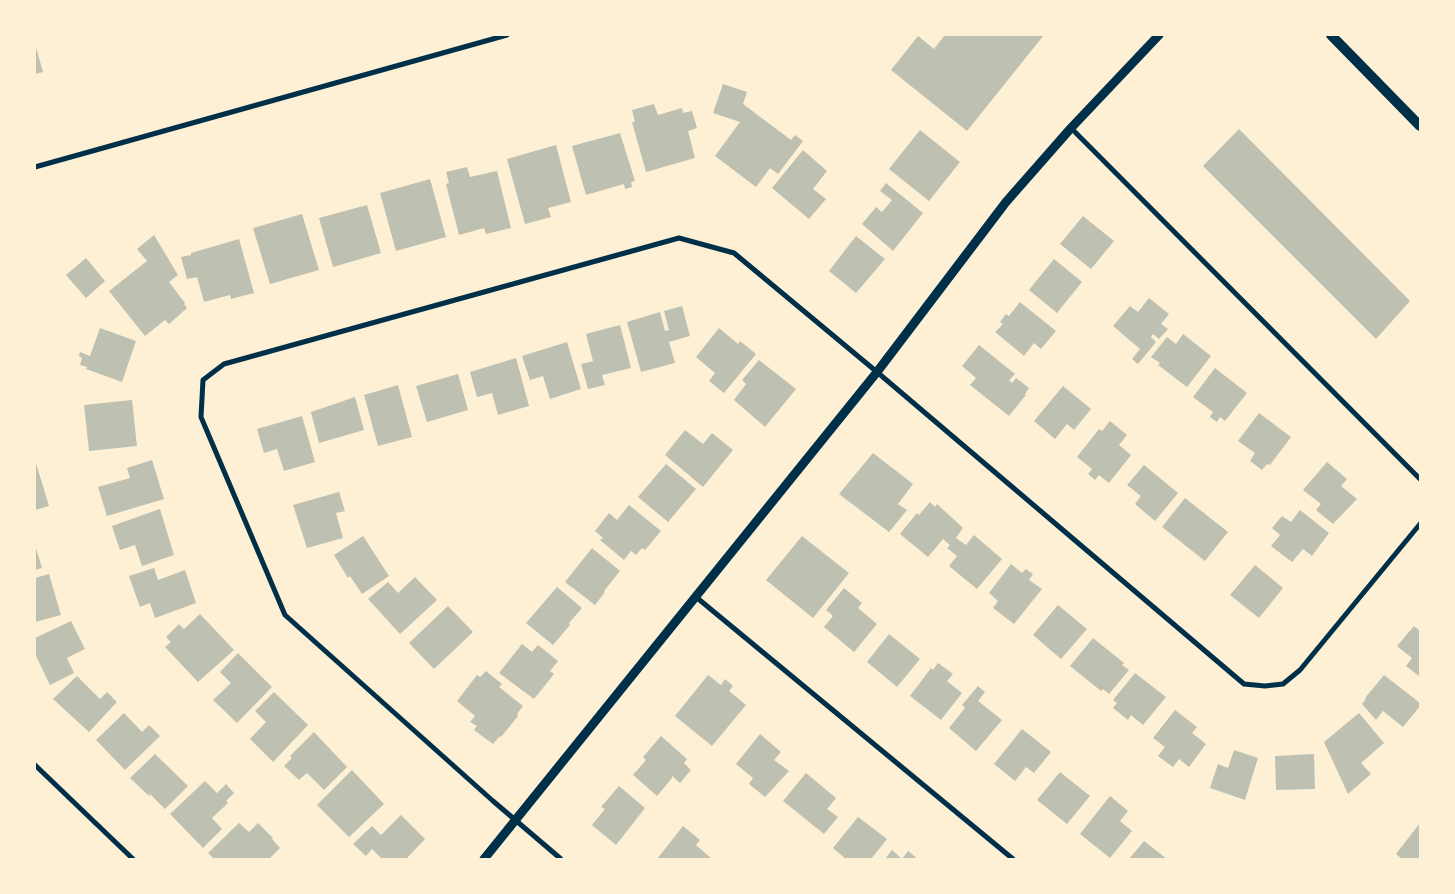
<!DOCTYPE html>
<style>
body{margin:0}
#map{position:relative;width:1455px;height:894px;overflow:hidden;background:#fdf0d5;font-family:Rubik,sans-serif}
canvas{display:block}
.frame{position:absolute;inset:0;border:36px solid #fdf0d5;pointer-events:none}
</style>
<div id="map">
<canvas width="1455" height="894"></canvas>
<div class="frame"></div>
</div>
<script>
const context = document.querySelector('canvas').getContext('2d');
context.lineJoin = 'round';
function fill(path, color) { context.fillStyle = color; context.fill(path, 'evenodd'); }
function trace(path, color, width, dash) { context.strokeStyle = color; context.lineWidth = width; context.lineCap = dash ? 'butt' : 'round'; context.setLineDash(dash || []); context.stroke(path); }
fill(new Path2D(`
 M945,35H1044L967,131L891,70L918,36L934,49Z
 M35,44L43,72L35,74Z
 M723,84L747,92L743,104L791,140L795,135L803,141L778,174L770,168L756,187L715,156L740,122L713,113Z
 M654,104L658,115L682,108L683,113L692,111L697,128L688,131L695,158L646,172L632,122H635L632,110Z
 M1239,129L1410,301L1376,339L1203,166Z
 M920,130L960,162L929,201L889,169Z
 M620,133L635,181L631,182L632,187L625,189L624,184L586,195L572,146Z
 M556,145L571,202L548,208L551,217L525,224L507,159Z
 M803,150L827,171L813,189L826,199L809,219L772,188Z
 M467,167L470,177L497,171L511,228L486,234L484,228L459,235L446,184L449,183L446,172Z
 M430,179L446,237L396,251L380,193Z
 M886,183L923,213L893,251L862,224L876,207L882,212L892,200L880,191Z
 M367,205L381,253L333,267L319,218Z
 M302,214L319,270L270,284L253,228Z
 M1083,216L1114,241L1091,269L1060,244Z
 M154,235L178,275L169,282L185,303L184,304L187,308L169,324L165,320L145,336L109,291L147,261L137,249Z
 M856,236L885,259L856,293L829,271Z
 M239,239L254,293L231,299L230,295L204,302L197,277L187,279L181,257L191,255V253Z
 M86,258L105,281L86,298L66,275Z
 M1054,259L1082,282L1057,313L1029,290Z
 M1149,298L1169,314L1161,324L1168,329L1159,339L1153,334L1151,337L1156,342L1138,364L1132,359L1140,349L1113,326L1130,306L1138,312Z
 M1020,302L1056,331L1041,349L1034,343L1024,356L995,332L1003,324L1000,322L1006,314L1009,316Z
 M682,306L690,336L669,342L675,363L641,372L627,322L660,312L665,331L669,330L664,311Z
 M620,325L631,368L602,375L605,385L588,389L581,364L593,361L586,334Z
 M100,328L136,341L122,382L86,369L87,367L80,365L82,358L79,356L80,352L90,356Z
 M719,328L738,344L740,341L756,354L724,393L709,381L715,373L696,357Z
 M1183,334L1211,356L1187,387L1158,365L1160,363L1151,357L1167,337L1176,344Z
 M567,342L581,389L550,399L543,376L530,380L522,356Z
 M979,345L1015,374L1009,380L1012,383L1016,378L1029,388L1025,394L1026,395L1009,416L970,385L976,378L962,366Z
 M516,358L529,406L498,415L492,393L477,397L470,372Z
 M759,360L796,389L765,427L734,400L746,384L742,380Z
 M1215,368L1247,393L1225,421L1220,417L1217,422L1210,417L1213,412L1193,397Z
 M458,374L468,410L427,422L416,386Z
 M398,385L412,437L378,446L364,395Z
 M1063,386L1091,409L1074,430L1067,424L1055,439L1034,421Z
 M355,397L364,430L319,443L311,412Z
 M132,400L137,446L89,451L84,405Z
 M1259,413L1291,437L1270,465L1267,464L1262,470L1250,461L1255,453L1238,441Z
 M302,416L315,462L284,471L277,449L264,453L257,429Z
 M1110,421L1127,435L1119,445L1131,455L1109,483L1099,475L1095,480L1088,474L1092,469L1077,457L1099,429L1102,431Z
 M685,430L703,444L712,433L733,450L703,487L665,455Z
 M873,453L913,484L898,504L907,510L889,532L839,494Z
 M35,460L49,506L35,510Z
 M152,460L164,499L107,516L98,487L130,478L127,468Z
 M1327,462L1347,479L1341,486L1357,499L1333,524L1316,510L1321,504L1303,490Z
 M666,464L696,489L668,522L638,497Z
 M1144,465L1178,493L1155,521L1135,504L1141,496L1127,485Z
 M339,492L345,511L336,513L343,538L307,548L293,505Z
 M1185,498L1228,532L1205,561L1162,527Z
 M930,502L935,507L937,504L963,528L953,542L956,538L966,545L974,535L1002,559L977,589L949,566L957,556L947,548L950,545L943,539L928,557L900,534L917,513L919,515Z
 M629,505L661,531L645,550L642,548L636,555L631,551L624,560L600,540L603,538L595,531L609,513L617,520Z
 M160,509L174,555L142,566L135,545L120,550L112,526Z
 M1300,510L1329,533L1312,556L1303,549L1292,562L1271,546L1280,535L1272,528L1282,516L1291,522Z
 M363,536L389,576L362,594L350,576L348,578L334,555Z
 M802,536L849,573L813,618L766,580Z
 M35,545L42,568L35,570Z
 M592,548L620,571L604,591L605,592L595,605L565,582Z
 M1011,564L1022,573L1026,569L1033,574L1029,580L1042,589L1014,624L993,608L998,601L989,593Z
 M1255,565L1283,588L1259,618L1230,595Z
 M154,568L158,580L185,570L196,603L155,618L150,603L140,607L129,576Z
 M49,574L61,615L35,622V578Z
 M415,577L437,600L400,634L368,599L388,582L398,593Z
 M557,587L582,608L569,623L570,625L553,645L526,623Z
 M844,588L862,603L858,608L877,624L854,652L824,627L833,616L826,610Z
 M1058,605L1087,629L1061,659L1033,635Z
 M448,606L473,632L434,669L409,643Z
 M200,614L234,650L198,682L165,647L171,642L166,637L179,624L184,629Z
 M71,621L85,649L67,658L74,673L50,685L35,654V638Z
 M1414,626L1420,631V677L1406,666L1412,658L1397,646Z
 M889,634L920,659L897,687L867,662Z
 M1093,638L1124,663L1122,665L1129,670L1109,694L1103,689L1101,691L1070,666Z
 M522,644L532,652L538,645L558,661L550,671L554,674L534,699L499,673Z
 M238,653L272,687L237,723L213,700L231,683L220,672Z
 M938,663L953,674L947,681L962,693L941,720L910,696L931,668L933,670Z
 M486,671L502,684L499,687L523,706L517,714L518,716L501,737L500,736L493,744L474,730L477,726L470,722L475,716L457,701L477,675L480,677Z
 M1135,673L1166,697L1143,725L1131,715L1128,720L1113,708L1117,703L1113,700Z
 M708,675L721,685L725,679L733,686L729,691L746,705L712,746L675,716Z
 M1384,675L1420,703V706L1403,727L1383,711L1376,720L1362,704L1366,699L1365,698Z
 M77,676L100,699L107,692L117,702L89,732L53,699Z
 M978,686L985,692L978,701L1002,720L976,751L949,728L965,708L962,705Z
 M274,692L308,725L273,762L250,739L266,722L255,711Z
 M1175,710L1197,727L1192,733L1206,744L1189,767L1179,759L1173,767L1158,756L1165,747L1153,738Z
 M124,713L142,732L149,725L160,736L125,770L96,740Z
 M1359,713L1384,743L1361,763L1371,774L1348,794L1324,742Z
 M1022,729L1051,752L1034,773L1026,767L1015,781L994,764Z
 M314,732L347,767L324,790L307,773L299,780L284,766L292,758L290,756Z
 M760,734L781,752L774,760L789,771L765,797L749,784L753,778L736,764Z
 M661,736L687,759L684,763L691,770L680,783L672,776V778L657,796L633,775L646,760L643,757Z
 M1234,750L1258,758L1245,800L1210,788L1218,764L1228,768Z
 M155,754L188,786L165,809L150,794L149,796L130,778Z
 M1314,754L1315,789L1276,790L1275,756Z
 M352,770L384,804L349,837L317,805Z
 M1060,772L1090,796L1067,824L1037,800Z
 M806,773L836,798L827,809L838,817L824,834L783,801Z
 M205,781L217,793L226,784L234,793L226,801L228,803L212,818L222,829L203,848L170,814Z
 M619,786L645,808L616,845L592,825L605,809L601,807Z
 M1110,796L1128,811L1120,821L1132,831L1110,858L1080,834Z
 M401,815L425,839L406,859H382L372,849L366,856L353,844L372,826L381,835Z
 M858,817L887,839L871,859H846L833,848Z
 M239,823L249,832L258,823L273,838L272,839L280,848L269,859H214L208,853Z
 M1420,823V859H1402L1396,854Z
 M683,826L700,840L696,845L712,859H657Z
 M1144,841L1167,859H1129Z
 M892,850L902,859L908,851L918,859H885Z`), '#bec0b2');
trace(new Path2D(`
 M1071,128L1420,479
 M35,167L507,35
 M696,597L1013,859
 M35,765L133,859
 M561,859L493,801L285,615L201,417L203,380L224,364L679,238L734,253L877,372L1244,684L1265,686L1283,684L1300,670L1420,524`), '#003049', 5);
trace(new Path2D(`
 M484,859L877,372L1006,202L1071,128L1159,35`), '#003049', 9);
trace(new Path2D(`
 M1331,35L1420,126`), '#003049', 10);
</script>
